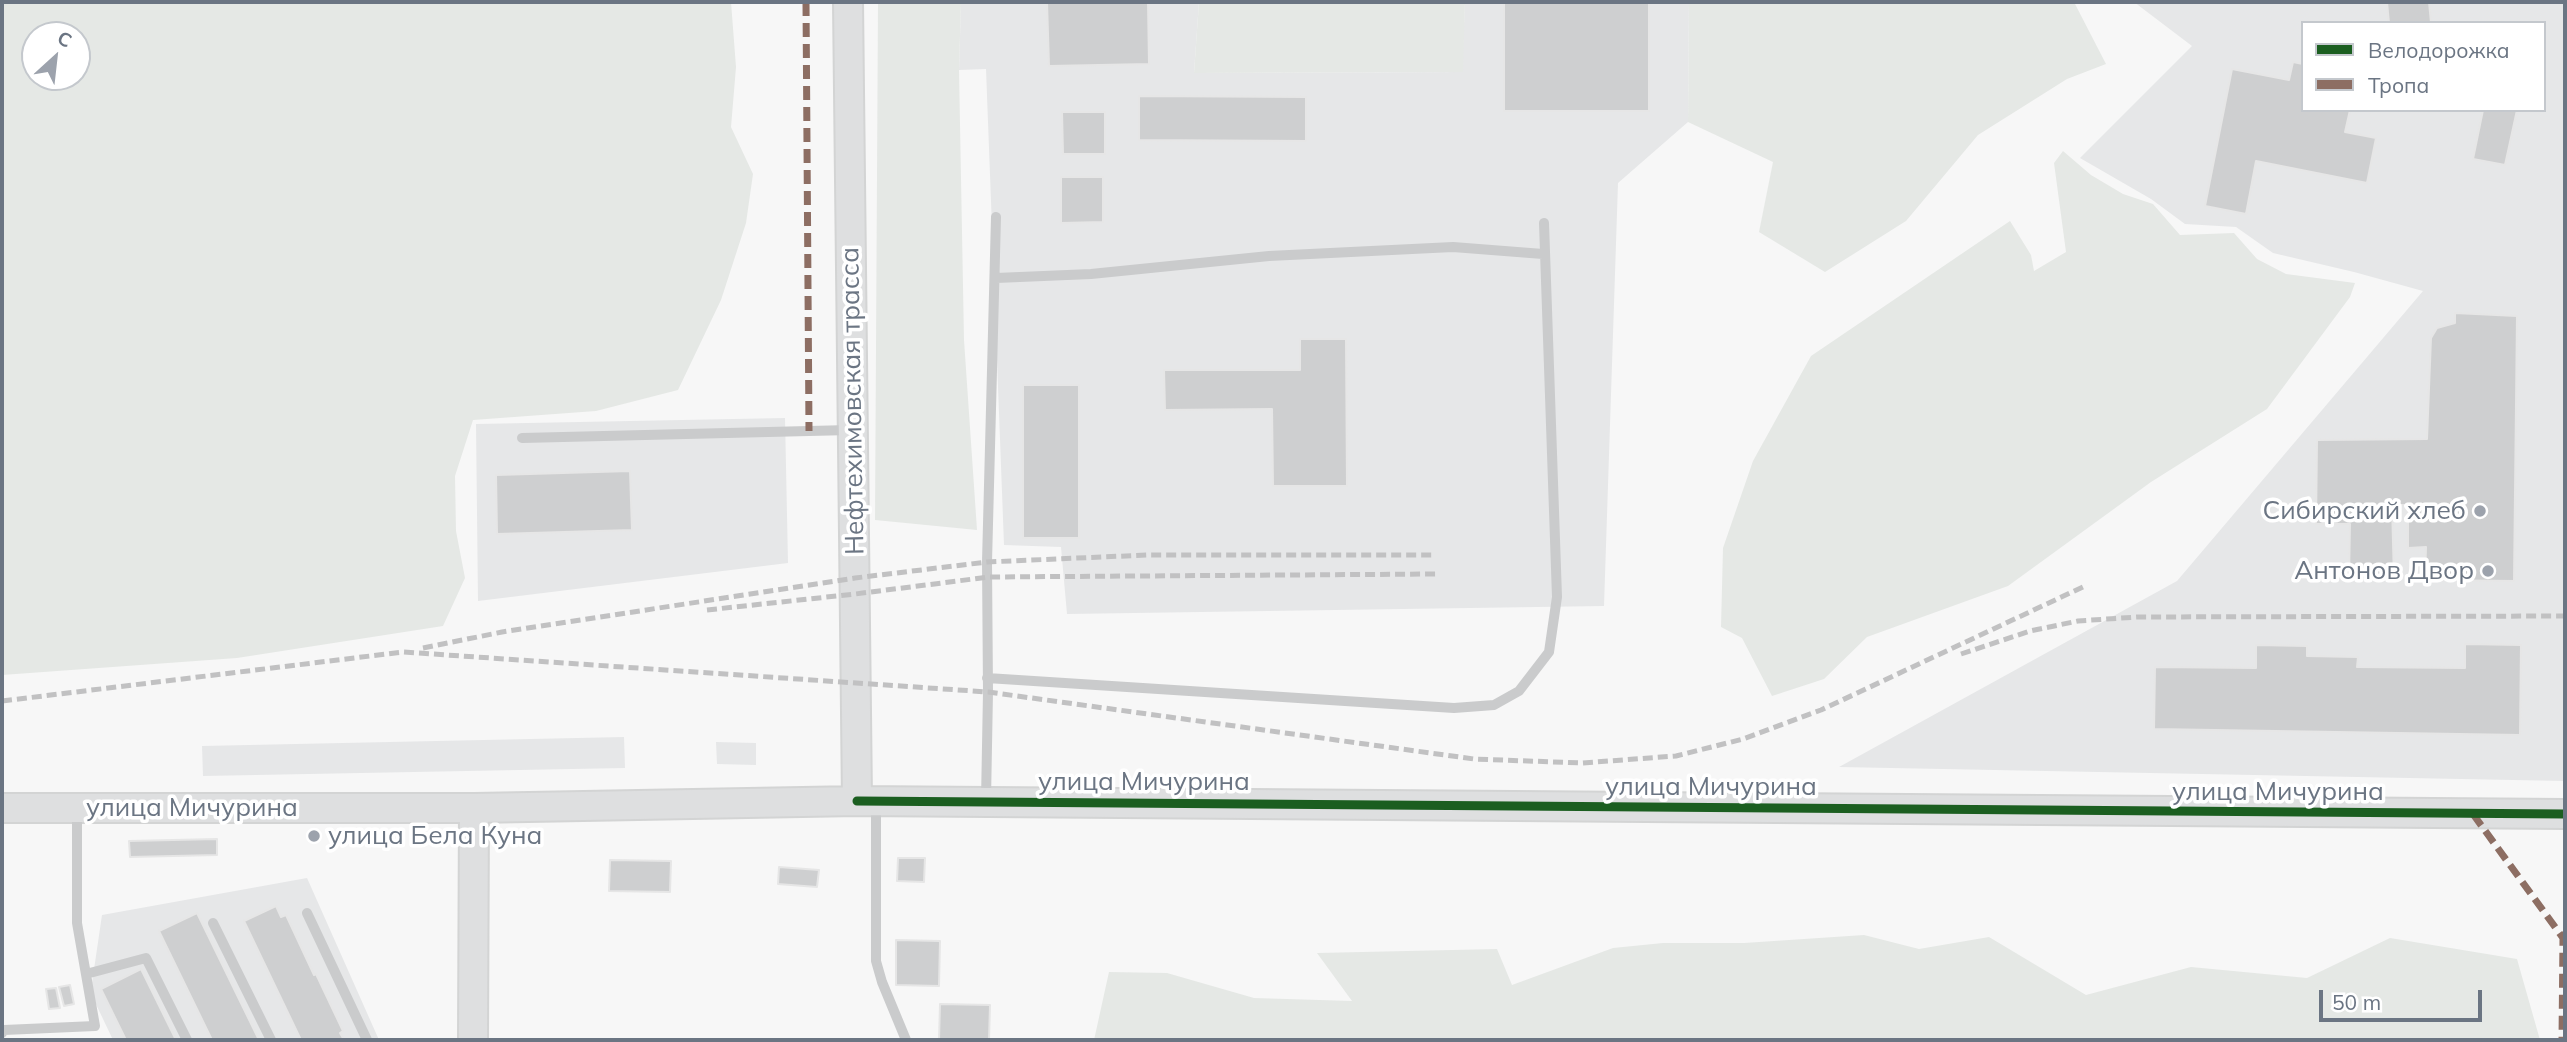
<!DOCTYPE html>
<meta charset="utf-8">
<style>
body{margin:0}
#map{position:relative;width:2567px;height:1042px;overflow:hidden;background:#f7f7f7;font-family:Mulish,sans-serif}
canvas{display:block}
.frame{position:absolute;inset:0;border:4px solid #6b7583;pointer-events:none}
.legend{position:absolute;left:2301px;top:21px;width:245px;height:91px;box-sizing:border-box;background:#fff;border:2px solid #c4c8cd;margin:0;padding:9px 12px;list-style:none;font-size:21px;color:#6b7583}
.legend li{display:flex;align-items:center;gap:14px;height:35px}
.legend b{width:35px;border:2px solid #c4c8cd}
.north{position:absolute;left:21px;top:21px;width:70px;height:70px;box-sizing:border-box;background:#fff;border:2px solid #c4c8cd;border-radius:50%;rotate:27deg;font-size:19px;font-weight:700;line-height:28px;text-align:center;color:#6b7583}
.north::after{content:'';display:block;margin:auto;width:24px;height:32px;background:#9ca2ac;clip-path:polygon(50% 0,100% 100%,50% 72%,0 100%)}
.scale{position:absolute;left:2319px;top:990px;width:163px;height:32px;box-sizing:border-box;border:4px solid #6b7583;border-top:0;padding-left:9px;font-size:21px;line-height:24px;white-space:nowrap;color:#6b7583;-webkit-text-stroke:5px #fff;paint-order:stroke}
</style>
<div id="map">
<canvas width="2567" height="1042"></canvas>
<div class="frame"></div>
<ul class="legend">
<li><b style="height:9px;background:#1b5e20"></b>Велодорожка</li>
<li><b style="height:9px;background:#8d6e63"></b>Тропа</li>
</ul>
<div class="north">С</div>
<div class="scale">50 m</div>
</div>
<script>
const context = document.querySelector('canvas').getContext('2d');
context.lineJoin = 'round';
function fill(path, color) { context.fillStyle = color; context.fill(path, 'evenodd'); }
function trace(path, color, width, dash) { context.strokeStyle = color; context.lineWidth = width; context.lineCap = dash ? 'butt' : 'round'; context.setLineDash(dash || []); context.stroke(path); }
function drawText(font, color, halo, rows, align = 'center') {
  context.font = font + ' Mulish,sans-serif'; context.lineWidth = 7; context.setLineDash([]); context.textBaseline = 'middle'; context.strokeStyle = halo; context.fillStyle = color; for (const [text, x, y, turn = 0] of rows) {
    context.save(); context.translate(x, y); context.rotate((+turn || 0) * Math.PI / 180); context.textAlign = isNaN(turn) ? turn : align; if (halo) context.strokeText(text, 0, 0); context.fillText(text, 0, 0); context.restore();
  }
}
fill(new Path2D(`
 M961,2H1199L1194,73L1462,72L1465,2H1689L1688,122L1618,183L1604,606L1067,614L1061,547L1004,545L986,69L959,70Z
 M2134,2H2565V781L1839,767L2177,581L2423,291L2354,272L2273,253L2236,227L2185,224L2151,199L2080,158L2192,46ZM2303,23H2544V110H2303Z
 M785,418L788,563L478,601L476,424Z
 M624,737L625,768L203,776L202,746Z
 M716,742L756,743V765L717,764Z
 M307,878L379,1040H113L94,1000L92,983L102,915Z`), '#e6e7e8');
fill(new Path2D(`
 M2,2H731L736,67L731,127L753,174L746,223L721,300L678,390L596,411L473,420L455,476L456,531L465,578L443,626L237,658L2,675ZM35,35H77V77H35Z
 M878,2H961L959,70L964,340L977,530L875,520Z
 M1199,2H1465L1463,72L1194,73Z
 M1689,2H2074L2106,64L2067,79L1978,135L1906,221L1825,272L1759,232L1773,162L1688,122Z
 M2063,151L2091,175L2123,194L2153,204L2180,235L2234,233L2257,259L2286,274L2355,283L2350,297L2267,409L2151,482L2008,586L1867,637L1824,679L1772,696L1742,638L1721,627L1723,548L1753,461L1811,356L2010,221L2031,255L2034,271L2066,252L2054,163Z
 M1864,935L1919,949L1989,937L2086,995L2191,967L2307,978L2390,938L2517,959L2540,1040H1094L1109,972L1167,973L1254,998L1352,1001L1317,953L1497,949L1512,985L1613,948L1663,943H1744Z`), '#e5e8e5');
const building = new Path2D(`
 M1047,2H1148L1149,64L1049,66Z
 M1504,2H1649V111H1504Z
 M2387,2H2429L2431,23H2389Z
 M2293,62L2303,64V110H2350L2345,132L2376,138L2367,183L2256,161L2246,214L2205,206L2232,69L2289,80Z
 M1139,96L1306,97V141L1139,140Z
 M2483,110H2517L2505,165L2473,159Z
 M1062,112H1105V154H1063Z
 M1061,177H1103V222L1061,223Z
 M2455,313L2517,316L2514,581L2425,580L2426,547L2408,548V505H2392L2394,580L2349,579L2350,524H2316L2317,440L2427,439L2431,338L2437,328L2455,323Z
 M1300,339H1346L1347,486H1273L1272,409L1165,410L1164,370H1300Z
 M1023,385H1079V538H1023Z
 M630,471L632,530L497,534L496,475Z
 M2465,644L2521,645L2520,735L2154,729L2155,667L2256,668V645L2307,646V656L2358,657L2357,667L2465,668Z
 M217,839V855L130,857L129,841Z
 M898,858H925L924,882L897,881Z
 M610,860L671,861L670,892L609,891Z
 M779,867L819,870L817,887L778,884Z
 M276,906L281,917L286,915L314,975L316,974L343,1031L340,1033L344,1040H301L244,921Z
 M197,913L259,1040H212L159,931Z
 M896,940L940,941L939,986L896,985Z
 M141,969L176,1040H126L101,989Z
 M70,985L74,1004L64,1006L59,987Z
 M56,988L60,1008L49,1009L46,989Z
 M940,1004L990,1005L989,1040H939Z`);
fill(building, '#cecfd0');
trace(building, '#e6e6e6', 2);
const secondary = new Path2D(`
 M848,2L857,801
 M2,808H474L857,801L2565,814
 M473,1040L474,808`);
trace(secondary, '#d3d4d4', 32);
trace(new Path2D(`
 M996,278L1091,274L1269,256L1453,247L1543,254
 M522,438L850,430
 M987,678L1454,708L1494,705L1519,691L1549,652L1557,597L1544,223
 M986,800L988,692L987,562L996,217
 M876,802V961L882,982L906,1040
 M307,913L367,1040
 M213,923L271,1040
 M86,974L146,958L187,1040
 M2,1033L4,1030L95,1026L77,923V812`), '#cacbcc', 10);
trace(secondary, '#dedfe0', 28);
trace(new Path2D(`
 M707,610L855,594L989,577L1437,574
 M423,648L502,632L855,578L987,562L1147,555H1435
 M1961,654L2030,631L2078,621L2137,617L2565,616
 M2,701L403,652L988,692L1474,759L1582,763L1676,756L1743,739L1821,710L2087,585`), '#c1c1c2', 5, [10, 5]);
trace(new Path2D(`
 M806,2L809,431
 M2473,814L2563,938L2562,1040`), '#8d6e63', 7, [14, 7]);
trace(new Path2D(`
 M857,801L2565,814`), '#1b5e20', 9);
for (const [x, y, r, color] of [
 [2480,511,7,"#9ca2ac"],
 [2488,571,7,"#9ca2ac"],
 [314,836,7,"#9ca2ac"]
]) { const dot = new Path2D(); dot.arc(x, y, r, 0, 2 * Math.PI); context.fillStyle = color; context.fill(dot); trace(dot, '#fff', 2.5); }
drawText('26px', '#6b7583', '#fff', [
 ["Нефтехимовская трасса",853,401,-91],
 ["улица Мичурина",1144,782],
 ["улица Мичурина",1711,787],
 ["улица Мичурина",2278,792],
 ["улица Мичурина",192,808]
]);
drawText('26px', '#6b7583', '#fff', [
 ["Сибирский хлеб",2466,511],
 ["Антонов Двор",2474,571],
 ["улица Бела Куна",328,836,"left"]
], 'right');
</script>
